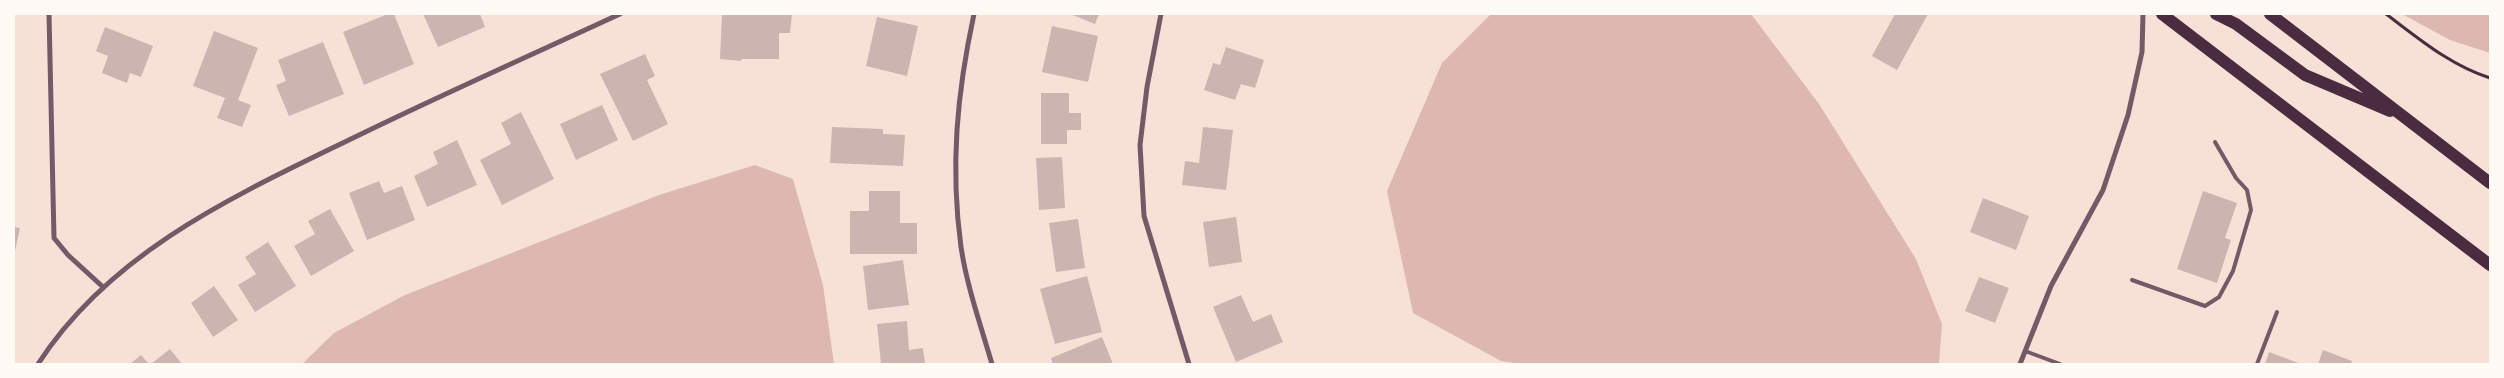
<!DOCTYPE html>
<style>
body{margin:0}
#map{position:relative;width:2504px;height:378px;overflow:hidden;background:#f7e1d7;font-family:"Golos Text",sans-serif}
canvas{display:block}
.frame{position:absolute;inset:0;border:15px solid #fffaf5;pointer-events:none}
</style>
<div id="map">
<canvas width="2504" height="378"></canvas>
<div class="frame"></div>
</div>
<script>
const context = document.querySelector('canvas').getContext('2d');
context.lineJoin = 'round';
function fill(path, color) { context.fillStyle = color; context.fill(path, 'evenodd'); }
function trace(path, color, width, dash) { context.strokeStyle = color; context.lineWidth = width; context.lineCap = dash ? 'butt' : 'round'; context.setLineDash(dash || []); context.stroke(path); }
fill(new Path2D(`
 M1491,14H1751L1819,104L1916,259L1942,324L1939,364H1521L1501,361L1413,313L1387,191L1442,63Z
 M2402,14H2490V53L2450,40Z
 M755,165L793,179L823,285L834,364H302L334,333L405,295L659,195Z`), '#dcb8b0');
fill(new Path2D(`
 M388,14H394L414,64L364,85L343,32Z
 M423,14H480L485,27L438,47Z
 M722,14H792L790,33H779V59H742L741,61L720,59Z
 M1070,14H1099L1095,24Z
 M1895,14H1928L1897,70L1872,56Z
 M877,17L918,26L907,76L866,66Z
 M1052,26L1098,36L1088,82L1042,72Z
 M105,27L153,46L141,77L130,73L127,83L102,73L108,56L96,51Z
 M214,31L258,48L238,100L251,105L242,127L217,118L225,98L193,86Z
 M323,42L344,94L289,116L276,85L286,81L278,60Z
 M1226,47L1264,60L1255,88L1241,84L1235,100L1204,90L1213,63L1220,65Z
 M645,54L655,76L647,80L668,124L633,141L600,74Z
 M1041,93H1069V113H1081V130H1067V144H1041Z
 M602,105L618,140L576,160L560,124Z
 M521,112L554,179L502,205L480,160L511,144L501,123Z
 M832,127L883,129V134L905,135L903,166L830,163Z
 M1203,127L1233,130L1226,190L1182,185L1185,161L1199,163Z
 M457,140L477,185L427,207L414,176L438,164L433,152Z
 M1062,157L1065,208L1039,210L1036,158Z
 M379,181L384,193L402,186L415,220L367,240L349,193Z
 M869,191H900V223H917V254H850V211H869Z
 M2203,191L2237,203L2225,238L2231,240L2217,283L2177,269Z
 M1983,198L2029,216L2016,250L1970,232Z
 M330,209L354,251L311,276L294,246L315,234L308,221Z
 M1236,217L1242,262L1209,267L1203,222Z
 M1078,219L1085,268L1056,272L1049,223Z
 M14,227L20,228L15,251H14Z
 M268,242L296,286L255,312L238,285L256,274L245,257Z
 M903,260L909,305L868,310L863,266Z
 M1087,276L1102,332L1055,344L1040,289Z
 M1979,277L2009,288L1995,323L1965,311Z
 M214,286L238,320L213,337L191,303Z
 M1241,295L1253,322L1271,314L1283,342L1236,362L1213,307Z
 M907,321L909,350L923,348L925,364H881L877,324Z
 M1102,337L1113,364H1053L1051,358Z
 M170,349L182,364H151Z
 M2323,350L2352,361L2351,364H2318Z
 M2269,352L2301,364H2265Z
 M141,355L149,364H130Z`), '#ccb4b1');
trace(new Path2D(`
 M2386,14C2418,38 2451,66 2490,78`), '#4a2c40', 3);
trace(new Path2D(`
 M2132,280L2205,306L2219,297L2233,271L2251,210L2247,190L2236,178L2215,142
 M2025,351L2060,364
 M2257,364L2277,312`), '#755966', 4);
trace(new Path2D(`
 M49,14L54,238L68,255L103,287
 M974,14C957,93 950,166 961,247C967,287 981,326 992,364
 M1161,14L1147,87L1140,145L1144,216L1189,364
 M38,364C111,251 236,195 353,138C441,95 531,55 620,14
 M2020,364L2051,286L2103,190L2128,115L2142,52L2143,14`), '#755966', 5);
trace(new Path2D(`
 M2162,14L2490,265
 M2216,14L2236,24L2305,75L2390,111
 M2270,14L2490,183`), '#4a2c40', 12);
</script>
